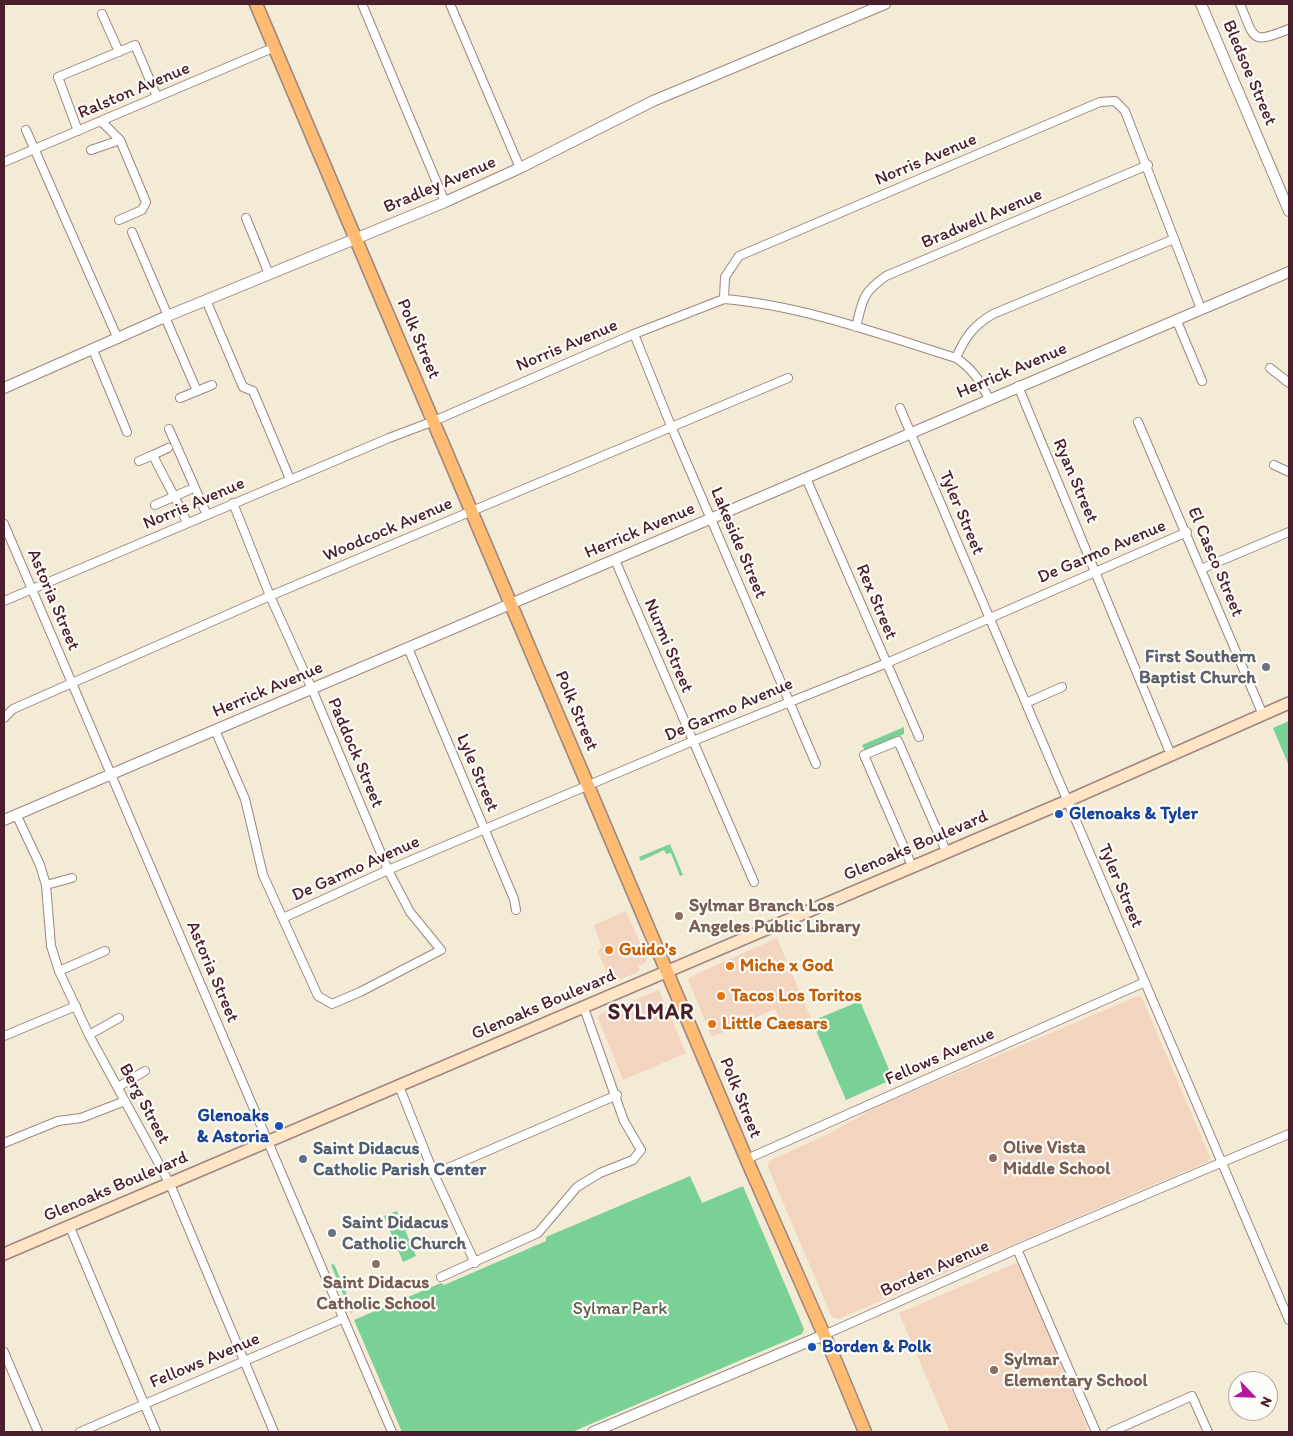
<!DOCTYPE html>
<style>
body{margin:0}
#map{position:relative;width:1293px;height:1436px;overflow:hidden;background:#f3ebd5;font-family:Itim,sans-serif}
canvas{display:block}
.frame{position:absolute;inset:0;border:5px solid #4a1f2b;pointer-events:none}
.north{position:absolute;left:1228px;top:1371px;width:50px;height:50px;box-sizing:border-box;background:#fdfcf7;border:1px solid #b5a4a5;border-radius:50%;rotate:114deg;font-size:14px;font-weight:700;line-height:20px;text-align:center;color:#4a1f2b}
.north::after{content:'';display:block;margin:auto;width:18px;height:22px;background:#b5179e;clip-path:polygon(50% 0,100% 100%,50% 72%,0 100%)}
</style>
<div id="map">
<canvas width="1293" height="1436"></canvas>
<div class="frame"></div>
<div class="north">N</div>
</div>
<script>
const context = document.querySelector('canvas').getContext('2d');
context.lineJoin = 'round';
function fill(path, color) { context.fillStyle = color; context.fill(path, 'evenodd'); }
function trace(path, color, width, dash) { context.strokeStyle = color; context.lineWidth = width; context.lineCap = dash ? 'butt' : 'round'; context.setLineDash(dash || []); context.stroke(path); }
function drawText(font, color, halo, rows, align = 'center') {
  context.font = font + ' Itim,sans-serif'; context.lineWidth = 4.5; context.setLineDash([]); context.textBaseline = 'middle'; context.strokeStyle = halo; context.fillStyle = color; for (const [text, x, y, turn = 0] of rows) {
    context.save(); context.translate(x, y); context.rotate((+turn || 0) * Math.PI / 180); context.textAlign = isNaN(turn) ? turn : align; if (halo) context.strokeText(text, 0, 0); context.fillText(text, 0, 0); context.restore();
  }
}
fill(new Path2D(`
 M626,911L647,958L645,963L638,966L640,970L637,973L611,982L597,950L602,948L594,925Z
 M777,938L812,1021L785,1032L775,1009L712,1037L688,980L690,977Z
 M659,990L686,1053L623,1080L598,1018L600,1014Z
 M1138,996L1142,998L1210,1157L1209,1161L838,1319L832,1317L768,1167L769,1161L830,1133L878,1106Z
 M1016,1263L1020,1265L1088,1429L1082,1432H950L899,1313Z`), '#f3d4bf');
fill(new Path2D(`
 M1289,721V766L1273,728Z
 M904,727V734L865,751L862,745Z
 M670,844L683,875L680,876L671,853L666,854L664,850L641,861L639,857Z
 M860,1001L893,1079L846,1100L812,1021Z
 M690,1176L702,1203L743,1186L804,1329L802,1334L572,1432H402L354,1320L441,1283L444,1285L546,1241V1237Z
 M397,1211L416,1256L403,1262L384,1216Z
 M334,1264L354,1311L351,1313L331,1265Z`), '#79d196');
const minor = new Path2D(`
 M362,4L445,202
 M450,4L520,168
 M1240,4C1255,39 1250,45 1289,29
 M102,14L119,52
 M101,121L120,140L146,202L142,210L119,220
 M26,130L118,339
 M78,131L58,77L135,45L157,97
 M91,150L120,140
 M4,162L275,47
 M246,218L269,274
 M132,232L168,316
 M724,299C800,305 883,335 956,358C973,369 980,381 989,399
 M206,300L243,387L253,391L290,479
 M165,317L197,391
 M1176,319L1202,381
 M856,327C863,299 862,293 886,276L1148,165
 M634,334L671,426L816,764
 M93,350L127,432
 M956,358C965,337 974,325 993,314L1174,239
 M1270,368L1289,383
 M1018,386L1171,755
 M180,398L212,385
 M900,408L1289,1320
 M1138,422L1263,715
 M169,429L207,515
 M168,448L153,455C164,479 177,499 187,523
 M139,461L153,455
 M1274,465L1289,472
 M806,478L919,737
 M155,505L189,490
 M4,524L392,1432
 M615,560L754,882
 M1201,569L1289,532
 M4,601L389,438L434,421L634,334L724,299L725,277L739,256L1100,102L1115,101L1125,111L1201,309
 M408,648L514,899L516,910
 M1026,703L1062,687
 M4,718L13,709L270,596L788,378
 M215,730L245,799L263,875L318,996L332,1004L360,992L441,950L410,912L388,870L312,689L270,596L233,503
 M16,814L40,865L46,885L51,946L59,971L89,1035L170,1184L274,1432
 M912,866L864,755L898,741L946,851
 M46,885L72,878
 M283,918L388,870L693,741L887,663L1187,532
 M59,971L105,951
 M89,1035L119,1018
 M4,1036L76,1006
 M399,1086L434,1174L475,1263
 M118,1087L145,1071
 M4,1143L58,1121L81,1118L125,1101
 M747,1159L1145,982
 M434,1174L617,1095
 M69,1225L156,1432
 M1017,1249L1096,1432
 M441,1277L538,1233L577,1187L600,1173L633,1160L641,1150L624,1121L584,1008
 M824,1335L1017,1249L1289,1134
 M4,1352L38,1432
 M80,1432L342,1319
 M1111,1432L1192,1396L1208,1432`);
const tertiary = new Path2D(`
 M1201,4L1289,211
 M4,388L165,317L445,202L520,168L653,101L885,4
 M4,820L1289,272
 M593,1432L824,1335`);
const secondary = new Path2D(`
 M4,1254L1067,801L1289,703`);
const primary = new Path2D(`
 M256,4L749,1165L836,1362L865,1432`);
trace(minor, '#9e8580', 10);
trace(tertiary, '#9e8580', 12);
trace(secondary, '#9e8580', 14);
trace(primary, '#9e8580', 15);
trace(minor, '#fff', 8);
trace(tertiary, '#fff', 10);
trace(secondary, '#ffe4c6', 11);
trace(primary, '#ffbb71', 12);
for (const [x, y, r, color] of [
 [1266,667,5,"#6b7280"],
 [1059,814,5,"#1a4fb4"],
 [679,916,5,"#8d6e63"],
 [609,950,5,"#e8710a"],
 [730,966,5,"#e8710a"],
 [721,996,5,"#e8710a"],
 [712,1024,5,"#e8710a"],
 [279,1126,5,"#1a4fb4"],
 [993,1158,5,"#8d6e63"],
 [303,1159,5,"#5c6f8a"],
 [332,1233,5,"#6b7280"],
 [376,1264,5,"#8d6e63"],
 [812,1347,5,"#1a4fb4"],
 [994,1370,5,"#8d6e63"]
]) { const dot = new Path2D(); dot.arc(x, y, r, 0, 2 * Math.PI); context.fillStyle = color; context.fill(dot); trace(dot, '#fdfcf7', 2); }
drawText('18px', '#4a1f2b', '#fdfcf7', [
 ["Bledsoe Street",1249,73,67],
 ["Ralston Avenue",134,91,-23],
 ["Norris Avenue",926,160,-23],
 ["Bradley Avenue",440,185,-23],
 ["Bradwell Avenue",982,219,-23],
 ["Polk Street",418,339,67],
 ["Norris Avenue",567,346,-23],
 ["Herrick Avenue",1012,371,-23],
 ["Ryan Street",1075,481,67],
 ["Norris Avenue",194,504,-23],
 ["Tyler Street",961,513,67],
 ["Woodcock Avenue",388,530,-23],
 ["Herrick Avenue",640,531,-23],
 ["Lakeside Street",738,543,67],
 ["De Garmo Avenue",1102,552,-23],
 ["El Casco Street",1215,562,67],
 ["Astoria Street",53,600,67],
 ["Rex Street",876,602,67],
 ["Nurmi Street",668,646,67],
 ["Herrick Avenue",268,690,-23],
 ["De Garmo Avenue",729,710,-23],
 ["Polk Street",576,711,67],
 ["Paddock Street",355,753,67],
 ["Lyle Street",477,773,67],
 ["Glenoaks Boulevard",916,846,-23],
 ["De Garmo Avenue",356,869,-24],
 ["Tyler Street",1120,886,67],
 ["Astoria Street",212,972,67],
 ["Glenoaks Boulevard",544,1005,-23],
 ["Fellows Avenue",940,1057,-24],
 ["Polk Street",740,1098,68],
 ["Berg Street",144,1104,62],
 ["Glenoaks Boulevard",116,1187,-23],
 ["Borden Avenue",935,1269,-24],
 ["Fellows Avenue",205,1361,-23]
]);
drawText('bold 18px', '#5b616d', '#fdfcf7', [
 ["First Southern",1256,657],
 ["Baptist Church",1256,678],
 ["Saint Didacus",342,1223,"left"],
 ["Catholic Church",342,1244,"left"]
], 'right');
drawText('bold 18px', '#164399', '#fdfcf7', [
 ["Glenoaks & Tyler",1069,814],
 ["Glenoaks",269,1116,"right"],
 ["& Astoria",269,1137,"right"],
 ["Borden & Polk",822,1347]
], 'left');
drawText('bold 18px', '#785e54', '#fdfcf7', [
 ["Sylmar Branch Los",689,906],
 ["Angeles Public Library",689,927],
 ["Olive Vista",1003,1148],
 ["Middle School",1003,1169],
 ["Saint Didacus",376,1283,"center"],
 ["Catholic School",376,1304,"center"],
 ["Sylmar",1004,1360],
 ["Elementary School",1004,1381]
], 'left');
drawText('bold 18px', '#c56008', '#fdfcf7', [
 ["Guido's",619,950],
 ["Miche x God",740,966],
 ["Tacos Los Toritos",731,996],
 ["Little Caesars",722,1024]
], 'left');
drawText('bold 18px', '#4e5e75', '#fdfcf7', [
 ["Saint Didacus",313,1149],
 ["Catholic Parish Center",313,1170]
], 'left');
drawText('18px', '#5a5d50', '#fdfcf7', [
 ["Sylmar Park",620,1309]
]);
context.letterSpacing = '1px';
drawText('bold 22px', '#4a1f2b', '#fdfcf7', [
 ["SYLMAR",651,1013]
]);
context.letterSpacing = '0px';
</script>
